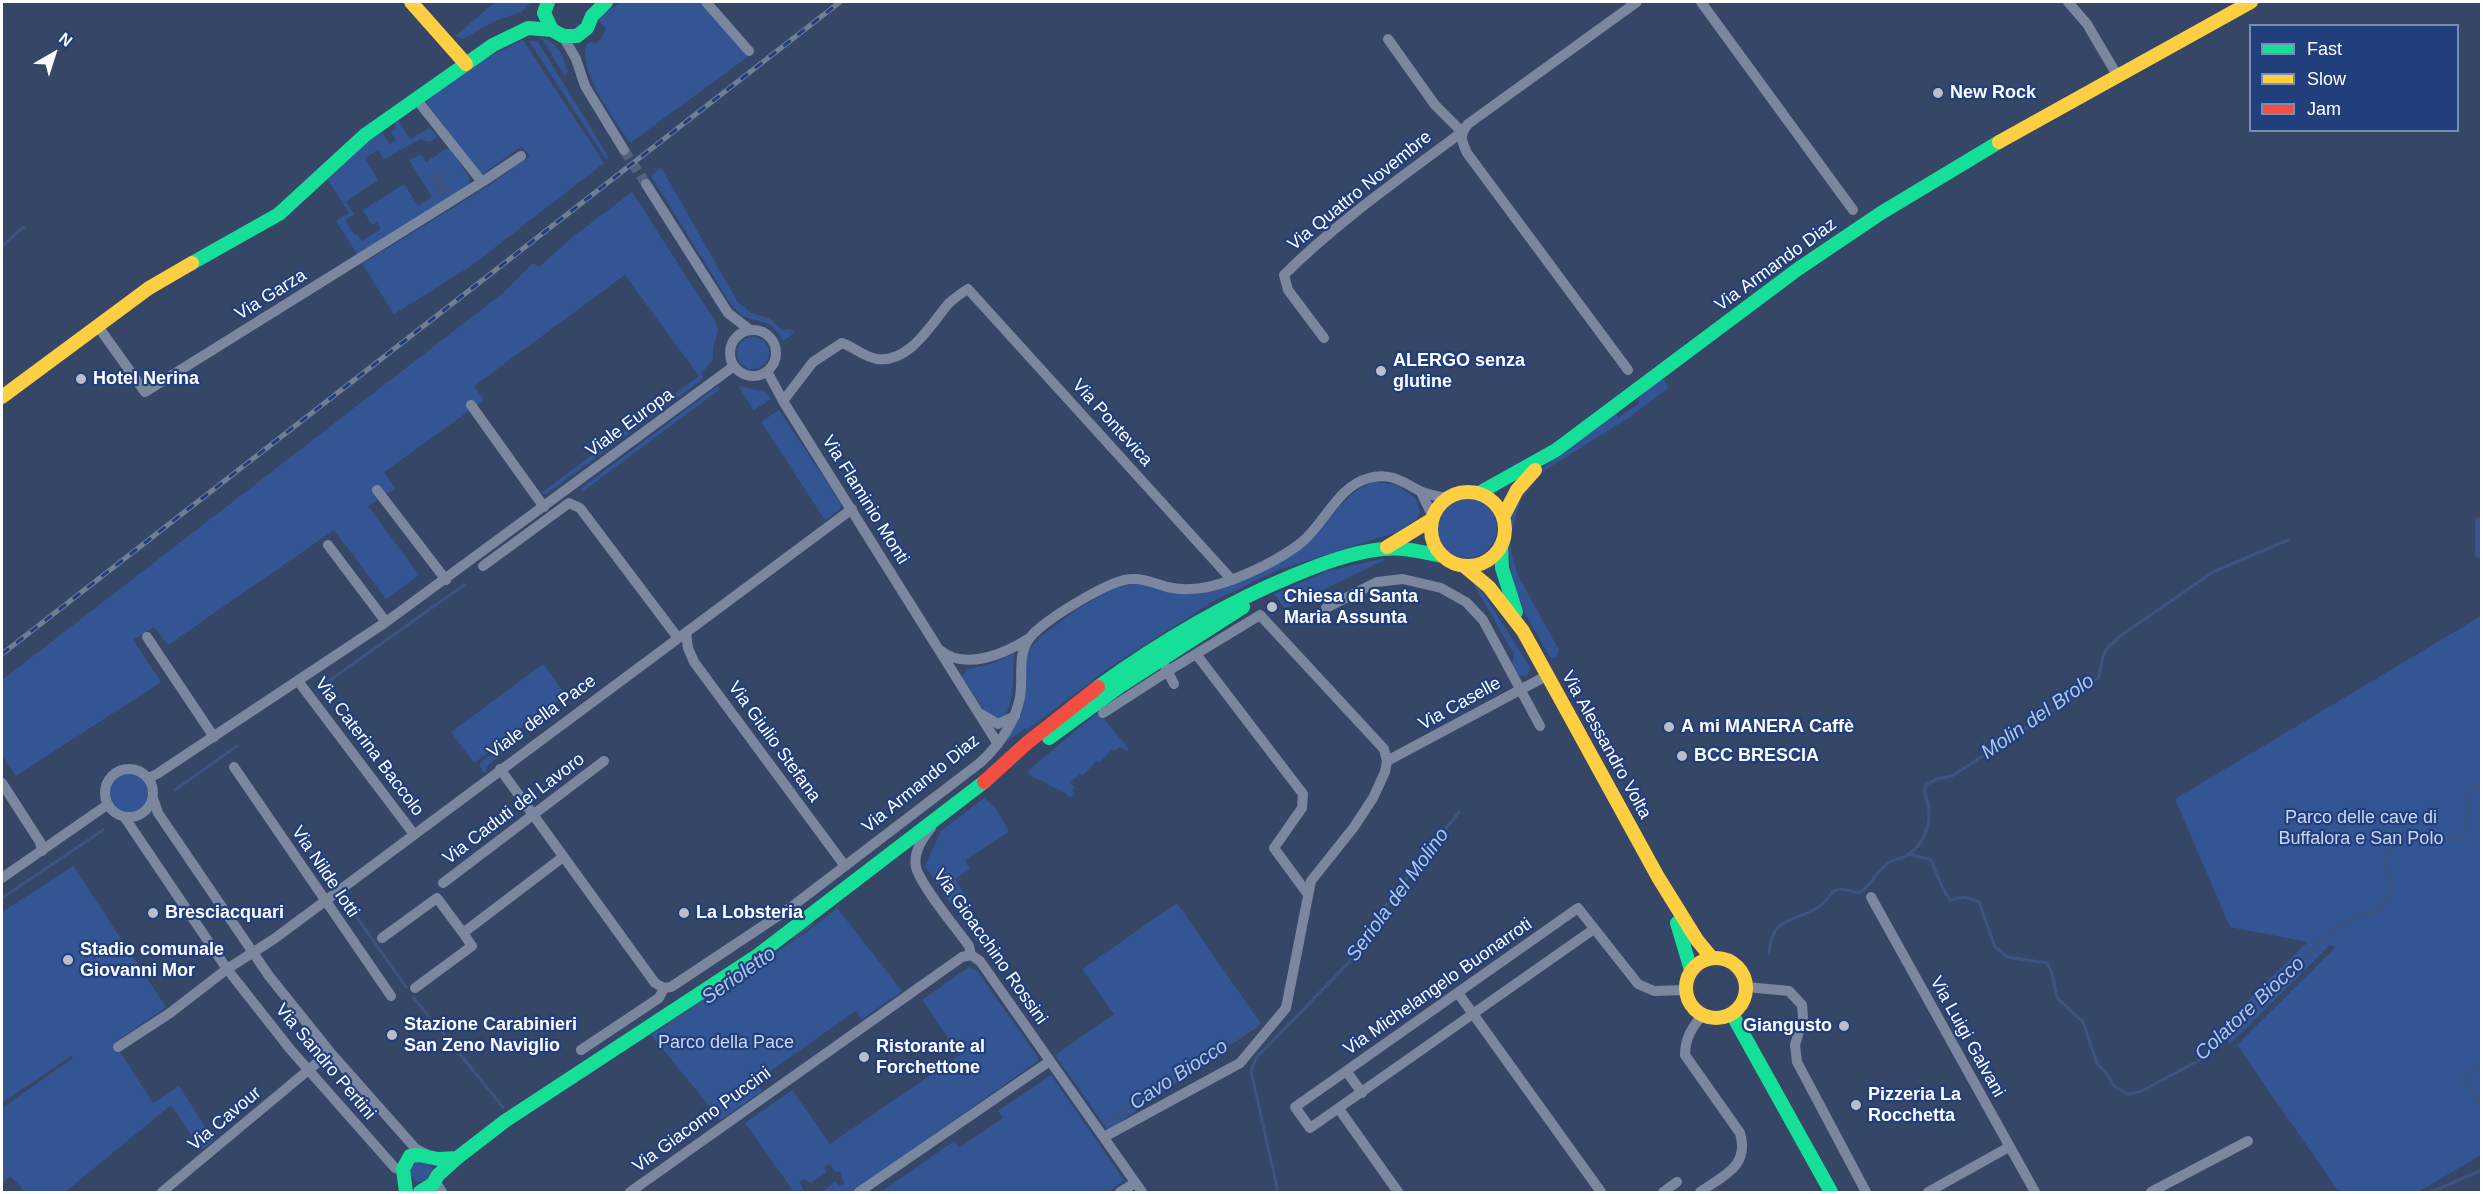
<!DOCTYPE html>
<meta charset="utf-8">
<style>
body{margin:0}
#map{position:relative;width:2483px;height:1194px;overflow:hidden;background:#364667;font-family:Arial,sans-serif}
canvas{display:block}
.frame{position:absolute;inset:0;border:3px solid #fff;pointer-events:none}
.legend{position:absolute;left:2249px;top:24px;width:210px;height:108px;box-sizing:border-box;background:#213f7c;border:2px solid #7a8cb0;margin:0;padding:8px 10px;list-style:none;font-size:18px;color:#fff}
.legend li{display:flex;align-items:center;gap:12px;height:30px}
.legend b{width:30px;border:2px solid #7a8cb0}
.north{position:absolute;left:24px;top:24px;width:60px;height:60px;-webkit-text-stroke:4px #213f7c;paint-order:stroke;rotate:39deg;font-size:16px;font-weight:700;line-height:24px;text-align:center;color:#fff}
.north::after{content:'';display:block;margin:auto;width:21px;height:27px;background:#fff;clip-path:polygon(50% 0,100% 100%,50% 72%,0 100%)}
</style>
<div id="map">
<canvas width="2483" height="1194"></canvas>
<div class="frame"></div>
<ul class="legend">
<li><b style="height:8px;background:#16e098"></b>Fast</li>
<li><b style="height:8px;background:#ffcf43"></b>Slow</li>
<li><b style="height:8px;background:#f24e42"></b>Jam</li>
</ul>
<div class="north">N</div>
</div>
<script>
const context = document.querySelector('canvas').getContext('2d');
context.lineJoin = 'round';
function fill(path, color) { context.fillStyle = color; context.fill(path, 'evenodd'); }
function trace(path, color, width, dash) { context.strokeStyle = color; context.lineWidth = width; context.lineCap = dash ? 'butt' : 'round'; context.setLineDash(dash || []); context.stroke(path); }
function drawText(font, color, halo, rows, align = 'center') {
  context.font = font + ' Arial,sans-serif'; context.lineWidth = 4.5; context.setLineDash([]); context.textBaseline = 'middle'; context.strokeStyle = halo; context.fillStyle = color; for (const [text, x, y, turn = 0] of rows) {
    context.save(); context.translate(x, y); context.rotate((+turn || 0) * Math.PI / 180); context.textAlign = isNaN(turn) ? turn : align; if (halo) context.strokeText(text, 0, 0); context.fillText(text, 0, 0); context.restore();
  }
}
fill(new Path2D(`
 M495,2H531L521,12L495,21L463,39L455,36Z
 M622,2H702L749,56L630,143C615,119 579,74 586,45L591,42L598,43L606,29L599,21L601,15Z
 M538,37C558,40 563,56 568,72L564,75L543,40Z
 M523,40L604,163L471,266L394,314L362,264L488,186L530,156L521,146L482,175L428,105L427,100L462,70Z
 M529,41L538,42L609,158L606,159Z
 M398,120L410,139L430,128L437,137L430,142L420,139L384,159L378,150L365,158L378,180L346,202L354,214L345,220L355,235L357,234L362,241L381,229L377,222L372,225L363,210L404,184L418,206L432,197L409,160L421,154L426,162L449,147L469,177V185L359,257L336,221L349,213L327,179L381,130L389,144L396,141L391,131L397,128L394,123Z
 M661,167L737,301L751,313L769,318L783,330L790,329L794,333L783,341L775,329L769,324L742,316L730,303L651,176Z
 M632,192L715,321L718,330L713,348V359L701,374L704,378L545,495L541,493L699,376L625,275L474,386L484,400L384,472L395,488L368,506L419,575L386,599L334,530L168,645L154,627L133,640L161,682L16,776L2,755V680L503,293L533,263L539,267L575,235Z
 M737 353a16 16 0 1 1 32 0a16 16 0 1 1-32 0Z
 M1659,380H1664L1668,388L1630,417L1542,472L1520,501L1511,534V552L1518,576L1559,650L1556,658L1550,657L1525,613L1512,581L1508,541L1510,516L1538,472L1614,412L1618,418L1640,403L1637,399Z
 M718,386L720,389L582,492L580,489Z
 M738,386L766,392L771,399L754,410Z
 M779,410L841,504L840,509L825,520L761,422Z
 M1376,482L1397,485L1416,499L1420,512L1417,519L1397,532L1278,570L1212,602L1106,670L1027,730L1025,728L1007,742L1026,654L1039,638L1076,610L1112,589L1127,585L1137,584L1168,592L1188,594L1209,591L1299,550C1326,531 1344,488 1376,482Z
 M1437 528a30 30 0 1 1 60 0a30 30 0 1 1-60 0Z
 M2481,516V560L2475,556V519Z
 M1382,559L1384,560L1285,609L1274,594L1328,571Z
 M1473,583L1480,588L1530,667L1527,676H1519L1512,666L1514,654Z
 M2481,616V1155L2418,1192H2339L2237,1045L2336,947L2330,945L2230,1044L2222,1032L2254,994L2308,942L2230,927L2175,799Z
 M1014,653C1012,674 1017,706 1000,721L986,714L962,676L968,669L990,664Z
 M543,664L566,695L474,763L451,732Z
 M1098,712L1129,749L1126,751L1120,747L1114,751L1112,749L1099,763L1097,761L1082,776L1080,774L1070,782L1075,788L1072,790L1075,794L1069,798L1065,793L1028,774L1030,769Z
 M527,729L503,748L505,751L485,768L487,771L484,773L480,766L481,762Z
 M108 793a21 21 0 1 1 42 0a21 21 0 1 1-42 0Z
 M984,798L996,808L1009,832L965,860L970,869L955,879L968,901L959,908L987,948L983,950L925,866L941,831Z
 M73,866L166,1007L114,1043L153,1103L179,1086L214,1140L201,1150L171,1105L65,1192H26L10,1176L2,1183V1108L73,1058L71,1056L2,1103V912Z
 M1177,903L1261,1024L1108,1130L1055,1055L1114,1014L1082,969Z
 M837,908L902,991L862,1019L856,1011L756,1081L762,1091L721,1120L651,1035L807,932Z
 M969,967L977,971L1038,1057V1061L852,1192H822L835,1182L839,1186L844,1183L840,1171L835,1172L829,1164L824,1168L827,1172L811,1183L804,1179L799,1182L805,1192H794L745,1123L792,1090L830,1144L960,1055L922,1000Z
 M1051,1075L1124,1180L1109,1192H881L954,1141L959,1148L1003,1118L998,1111Z
 M410 1171a11 11 0 1 1 22 0a11 11 0 1 1-22 0Z`), '#345593');
fill(new Path2D(`
 M438,171L451,191L441,197L428,178Z`), '#3d5480');
trace(new Path2D(`
 M2,246L24,227
 M316,690L464,585
 M175,790L237,746
 M302,838L330,878
 M1909,854L1931,860L1943,889L1950,900L1964,897L1979,902L1995,947L2007,957L2047,963L2052,973L2057,998L2083,1022L2097,1063L2107,1074L2114,1086L2127,1094L2140,1092L2205,1057L2270,996L2323,938L2351,919L2376,911L2387,898L2391,882L2386,867L2388,852L2399,843L2447,840L2464,835C2470,816 2466,807 2469,788L2478,785L2482,787
 M2,898L103,830
 M344,899L406,987
 M794,937L812,924
 M1769,954C1771,919 1789,923 1815,909C1837,898 1823,882 1859,893C1872,886 1875,872 1888,863C1894,859 1903,859 1909,854C1929,840 1934,813 1924,792L1926,785L1937,779L1952,776L2087,688L2099,677L2103,656L2108,647L2123,634L2213,572L2288,540
 M413,997L503,1107
 M666,1027L707,997
 M2482,1064L2462,1076L2482,1108
 M1104,1124L1255,1027
 M1278,1192L1251,1071L1256,1058L1362,949L1373,924L1392,897L1459,812
 M2431,1192L2482,1170`), '#3d5480', 3);
trace(new Path2D(`
 M624,150L646,184`), '#54627e', 10, [10, 5]);
trace(new Path2D(`
 M706,2L749,51
 M1701,2L1853,210
 M2068,2L2087,24L2117,75
 M563,36L576,59L585,86L624,150
 M482,182L521,156
 M646,184L728,313L750,330
 M97,325L145,392L482,182L417,100
 M730 353a23 23 0 1 1 46 0a23 23 0 1 1-46 0Z
 M1324,338L1288,290L1284,275C1337,222 1402,177 1462,132L1435,105L1388,39
 M1628,370L1467,153C1461,140 1459,135 1468,124L1637,2
 M767,371L783,401L998,744
 M783,401L813,362L842,343C854,347 864,357 877,359C910,363 931,324 949,303C955,298 961,293 968,289L1232,580
 M471,405L544,507
 M377,490L446,580
 M1421,492L1432,515
 M328,545L386,622
 M483,566L569,503L580,508L678,638
 M1326,608L1377,582L1403,579L1441,588L1466,602L1483,620L1540,726
 M686,633L688,648L694,662L845,866
 M147,637L214,737
 M940,650C965,671 1004,654 1028,639
 M1196,654L1303,794L1302,808L1274,848L1307,893
 M1165,666L1174,684
 M298,681L413,833
 M1103,713L1168,671L1260,615L1384,749L1387,761L1385,772L1373,798L1354,827L1311,881L1286,1008L1240,1063L1104,1137
 M981,714L998,724L1015,716
 M1387,761L1548,675
 M234,767L391,996
 M105 793a24 24 0 1 1 48 0a24 24 0 1 1-48 0Z
 M500,769L655,983L664,988
 M148,778L157,774L386,622L734,366
 M2,783L40,842L42,851
 M153,798L158,813L269,976L330,1052L416,1149L426,1154
 M125,818L227,969L290,1049L395,1168L403,1170
 M931,828C923,838 913,852 916,867C920,885 957,929 969,946L971,955L980,961L1142,1192
 M2,878L107,805
 M443,883L604,761
 M1871,897L2035,1192
 M1594,929L1310,1128L1295,1107L1578,908L1638,984L1654,991L1686,990
 M382,938L437,898L463,933L563,857
 M1747,987L1789,991L1802,1005L1803,1018L1795,1045L1797,1062L1866,1192
 M415,988L472,946L463,933
 M664,988L671,987L790,908L981,762C1000,744 1015,723 1020,697C1024,674 1015,652 1034,633C1051,617 1110,579 1132,579C1144,578 1156,584 1167,587C1189,592 1214,587 1234,579C1257,570 1282,558 1302,542C1325,523 1338,486 1369,478C1390,472 1403,482 1420,491C1428,495 1438,496 1446,498
 M1458,993L1601,1192
 M118,1047L170,1013L227,969L274,939L852,509
 M581,1050L659,998L664,988
 M1347,1072L1362,1093
 M1339,1109L1398,1192
 M435,1181L442,1192
 M162,1192L330,1052
 M630,1192L962,957L971,955
 M859,1192L1050,1061
 M1120,1192L1135,1183
 M1663,1192L1677,1182
 M1700,1192C1723,1176 1750,1166 1740,1133L1685,1055C1685,1038 1692,1028 1702,1015
 M1928,1192L2009,1147
 M2151,1192L2248,1141`), '#7a879e', 10);
trace(new Path2D(`
 M548,2L544,13L552,30
 M192,263L279,214L365,135L493,45L528,28L552,30L563,36H577L587,28L592,16L606,2
 M1479,493L1556,450L1798,269L1881,213L1999,142
 M1501,545L1502,568L1516,612
 M1098,687C1159,643 1222,605 1292,576C1321,564 1352,552 1383,549C1403,547 1423,552 1442,556
 M1049,738L1120,686L1243,607
 M1677,923L1691,970
 M1732,1014L1831,1192
 M406,1192L403,1169L410,1156L419,1155L438,1159L457,1158
 M420,1192L433,1184L438,1175L457,1158L505,1121L758,955L984,782`), '#16e098', 14);
trace(new Path2D(`
 M411,2L466,64
 M1999,142L2251,2
 M2,397L149,288L192,263
 M1431 529a37 37 0 1 1 74 0a37 37 0 1 1-74 0Z
 M1503,517L1517,490L1535,470
 M1387,547L1431,520
 M1464,566L1489,587L1523,631L1658,877L1697,940L1711,957
 M1686 988a30 30 0 1 1 60 0a30 30 0 1 1-60 0Z`), '#ffcf43', 14);
trace(new Path2D(`
 M984,782L1027,743L1098,687`), '#f24e42', 14);
const rail = new Path2D(`
 M2,654L840,2`);
trace(rail, '#727d96', 5);
trace(rail, '#213f7c', 3, [9]);
for (const [x, y, r, color] of [
 [1938,93,6,"#b9beca"],
 [1381,371,6,"#b9beca"],
 [81,379,6,"#b9beca"],
 [1272,607,6,"#b9beca"],
 [1669,727,6,"#b9beca"],
 [1682,756,6,"#b9beca"],
 [153,913,6,"#b9beca"],
 [684,913,6,"#b9beca"],
 [68,960,6,"#b9beca"],
 [1844,1026,6,"#b9beca"],
 [392,1035,6,"#b9beca"],
 [864,1057,6,"#b9beca"],
 [1856,1105,6,"#b9beca"]
]) { const dot = new Path2D(); dot.arc(x, y, r, 0, 2 * Math.PI); context.fillStyle = color; context.fill(dot); trace(dot, '#213f7c', 2); }
drawText('bold 18px', '#fff', '#213f7c', [
 ["New Rock",1950,93],
 ["ALERGO senza",1393,361],
 ["glutine",1393,382],
 ["Hotel Nerina",93,379],
 ["Chiesa di Santa",1284,597],
 ["Maria Assunta",1284,618],
 ["A mi MANERA Caffè",1681,727],
 ["BCC BRESCIA",1694,756],
 ["Bresciacquari",165,913],
 ["La Lobsteria",696,913],
 ["Stadio comunale",80,950],
 ["Giovanni Mor",80,971],
 ["Stazione Carabinieri",404,1025],
 ["San Zeno Naviglio",404,1046],
 ["Giangusto",1832,1026,"right"],
 ["Ristorante al",876,1047],
 ["Forchettone",876,1068],
 ["Pizzeria La",1868,1095],
 ["Rocchetta",1868,1116]
], 'left');
drawText('18px', '#fff', '#213f7c', [
 ["Via Quattro Novembre",1360,191,-39],
 ["Via Armando Diaz",1776,265,-36],
 ["Via Garza",271,295,-32],
 ["Viale Europa",630,423,-36],
 ["Via Pontevica",1112,423,48],
 ["Via Flaminio Monti",865,500,58],
 ["Via Caselle",1460,704,-29],
 ["Viale della Pace",542,717,-36],
 ["Via Giulio Stefana",774,742,54],
 ["Via Alessandro Volta",1606,745,61],
 ["Via Caterina Baccolo",369,747,53],
 ["Via Armando Diaz",921,784,-39],
 ["Via Caduti del Lavoro",514,809,-37],
 ["Via Nilde Iotti",325,872,56],
 ["Via Gioacchino Rossini",990,947,55],
 ["Via Michelangelo Buonarroti",1438,987,-35],
 ["Via Luigi Galvani",1967,1037,61],
 ["Via Sandro Pertini",325,1062,50],
 ["Via Cavour",225,1119,-40],
 ["Via Giacomo Puccini",702,1120,-36]
]);
drawText('18px', '#c8d7f5', '#213f7c', [
 ["Parco delle cave di",2361,818],
 ["Buffalora e San Polo",2361,839],
 ["Parco della Pace",726,1043]
]);
drawText('italic 20px', '#afc5ee', '#213f7c', [
 ["Molin del Brolo",2038,717,-35],
 ["Seriola del Molino",1398,895,-54],
 ["Serioletto",739,976,-35],
 ["Colatore Biocco",2250,1009,-43],
 ["Cavo Biocco",1179,1075,-33]
]);
</script>
